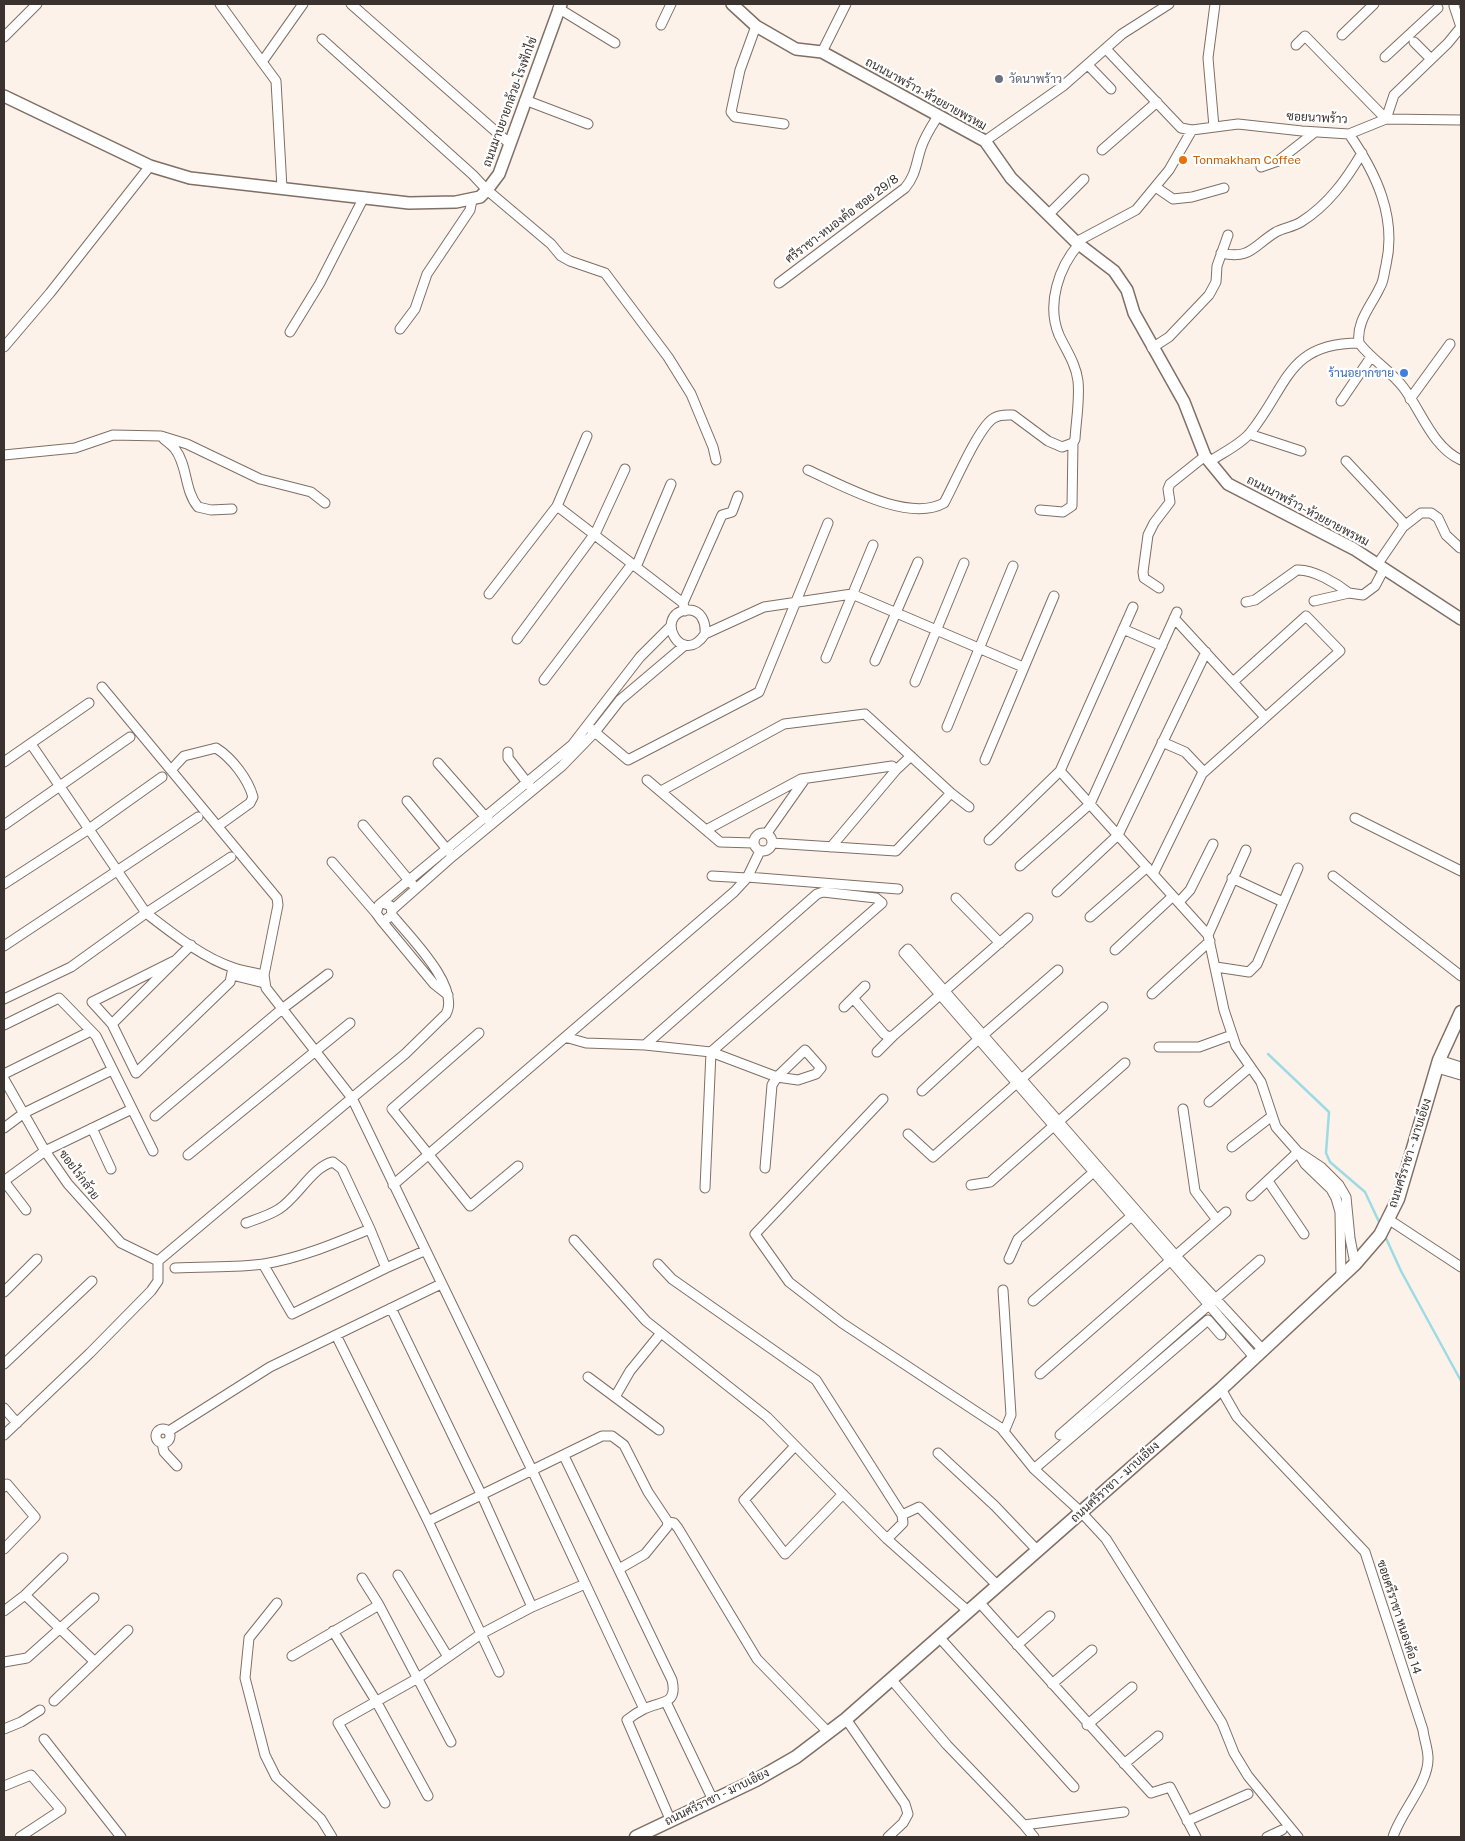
<!DOCTYPE html>
<meta charset="utf-8">
<style>
body{margin:0}
#map{position:relative;width:1465px;height:1841px;overflow:hidden;background:#fdf2ea;font-family:"Public Sans",sans-serif}
canvas{display:block}
.frame{position:absolute;inset:0;border:5px solid #3a322e;pointer-events:none}
</style>
<div id="map">
<canvas width="1465" height="1841"></canvas>
<div class="frame"></div>
</div>
<script>
const context = document.querySelector('canvas').getContext('2d');
context.lineJoin = 'round';
function trace(path, color, width, dash) { context.strokeStyle = color; context.lineWidth = width; context.lineCap = dash ? 'butt' : 'round'; context.setLineDash(dash || []); context.stroke(path); }
function drawText(font, color, halo, rows, align = 'center') {
  context.font = font + ' "Public Sans",Sarabun,sans-serif'; context.lineWidth = 4.5; context.setLineDash([]); context.textBaseline = 'middle'; context.strokeStyle = halo; context.fillStyle = color; for (const [text, x, y, turn = 0] of rows) {
    context.save(); context.translate(x, y); context.rotate((+turn || 0) * Math.PI / 180); context.textAlign = isNaN(turn) ? turn : align; if (halo) context.strokeText(text, 0, 0); context.fillText(text, 0, 0); context.restore();
  }
}
trace(new Path2D(`
 M1268,1054L1329,1112L1326,1153L1330,1162L1365,1192L1380,1224
 M1385,1236L1401,1271L1461,1381`), '#9ddbe4', 2.5);
const minor = new Path2D(`
 M220,4L262,62
 M351,4L510,144
 M1454,6L1461,27
 M558,8L615,43
 M661,25L671,4
 M756,26L740,70L731,112L735,117L784,124
 M1342,35L1374,4
 M4,37L37,4
 M322,39L473,175L487,190L551,244L561,256L570,261L605,273L668,357L691,394L713,447L716,460
 M1414,42L1431,59
 M1296,45L1305,36L1386,119
 M1106,49L1181,128L1192,130L1238,124L1302,131L1349,134L1386,119L1461,120
 M822,52L846,4
 M1385,57L1438,8
 M1088,65L1111,89
 M525,100L588,124
 M1386,119L1394,95L1448,43L1461,27
 M1214,127L1208,58L1215,4
 M1349,134C1376,173 1397,217 1386,265C1384,272 1384,281 1380,287C1372,305 1356,321 1359,343C1372,360 1391,371 1403,387C1421,410 1432,447 1461,460
 M985,141L1063,86L1122,34L1169,4
 M1102,150L1157,102
 M1261,167L1278,161L1315,132
 M282,188L276,81L262,62L303,4
 M1157,188L1173,199L1192,197L1224,188
 M1048,215L1084,179
 M1076,242L1136,210L1169,170L1192,130
 M1221,253C1250,260 1253,246 1276,232C1283,228 1293,227 1301,222C1328,205 1346,180 1362,153
 M779,283L905,188C916,175 916,163 921,148C925,136 931,127 938,116
 M400,329L415,309L427,274L470,210L472,200
 M290,332L320,283L364,197
 M4,347L50,293L150,166
 M1152,348L1169,337L1209,295L1216,282L1217,266L1228,235
 M1410,399L1450,344
 M1341,401L1371,357
 M1249,434L1301,451
 M163,438C166,441 172,445 175,449C188,466 184,490 198,507L211,510L232,509
 M4,455L75,448L113,435L161,436L187,444L260,479L311,492L325,503
 M1346,461L1403,522V527L1377,565
 M1209,462C1222,453 1240,445 1250,433C1288,386 1287,343 1359,343
 M808,470C842,485 908,523 944,503C954,485 979,426 994,418C1000,414 1007,415 1013,415L1048,441L1062,447L1073,443L1075,439C1076,421 1080,400 1078,381C1076,364 1066,350 1059,335C1046,304 1059,267 1079,244
 M557,506L683,603L685,611
 M1040,510L1063,512L1072,506L1073,443
 M1403,527L1421,513H1431L1438,518L1446,535L1460,548
 M636,567L671,484
 M1159,588L1144,578L1143,572L1148,535L1154,523L1170,502L1168,489L1170,484L1205,456
 M489,594L557,506L587,436
 M1314,601L1349,593L1363,595L1375,586L1384,569
 M1246,602L1255,600L1297,570C1313,569 1336,583 1349,593
 M683,603L722,515L732,512L738,496
 M1174,618L1265,717
 M1123,629L1162,646
 M705,634C706,622 701,609 687,610C653,614 681,669 705,634L764,607L852,594L1023,667
 M517,639L596,532L625,469
 M826,658L873,545
 M875,661L918,562
 M544,680L632,564
 M915,682L964,563
 M102,687L277,898L278,905L264,975L266,988L352,1098L405,1054L446,1014C461,987 409,936 392,915
 M947,727L1013,566
 M590,728L628,760L759,692L828,523
 M1162,742L1185,752L1204,772
 M31,744L146,913C172,933 203,958 234,968C244,971 255,973 264,975
 M508,752V758L529,785
 M985,760L1054,596
 M4,762L89,703
 M438,763L489,821
 M171,770L184,756L216,748C232,758 248,779 253,797L250,803L218,826
 M1060,771L1208,935L1224,1010L1236,1046L1261,1082L1276,1127L1298,1152L1305,1164L1331,1189L1336,1198L1340,1212L1341,1278
 M647,780L720,842L753,843
 M661,791L784,724L865,714L951,793
 M407,801L450,853
 M1355,818L1461,871
 M4,825L130,737
 M363,825L412,884
 M706,830L801,779L892,766L896,770L911,756
 M754 842a9 9 0 1 1 18 0a9 9 0 1 1-18 0Z
 M767,833L805,779
 M989,840L1060,771L1133,607
 M772,843L896,851L951,793L969,807
 M831,847L896,770
 M332,862L376,913
 M1020,866L1090,804L1177,612
 M1153,874L1202,774L1340,651L1306,616L1234,681
 M712,876L747,878
 M1333,876L1461,976
 M747,877L898,889
 M1232,878L1283,902
 M4,884L89,829L162,777
 M1057,892L1118,835L1206,652
 M956,898L1000,943
 M1179,902L1190,890L1213,844
 M383,903L391,906L392,915L385,920H381L376,913L379,905L572,745L640,657L671,626
 M392,910L453,856L562,766L595,732L620,700L685,645
 M1090,917L1147,867
 M381,920L434,984L448,995
 M1208,935L1246,850
 M4,946L198,817
 M1115,950L1173,896
 M174,961L92,1002L112,1024L191,945
 M1216,967L1249,972L1257,964L1298,868
 M232,975L264,983
 M1152,994L1210,941
 M853,998L884,1034L889,1037L894,1035L1028,918
 M4,999L71,967L146,913L231,857
 M844,1007L865,986
 M112,1024L136,1073L230,982L233,968
 M4,1025L59,998L96,1036L153,1151
 M479,1033L392,1109L470,1206L518,1166
 M565,1037L586,1043L645,1045L711,1052L777,1077L798,1080L816,1074L821,1068L805,1050L777,1077L772,1085L765,1168
 M645,1045L817,894L823,892L876,898L882,903L711,1052L705,1188
 M1159,1047H1199L1232,1035
 M877,1052L894,1035
 M1439,1060L1461,1067
 M1437,1068L1461,1075
 M4,1074L91,1031
 M4,1079L45,1151L68,1184L121,1243L158,1261
 M922,1091L983,1035L1058,970
 M883,1099L755,1234L789,1282L842,1323L1001,1428L1034,1469L1081,1512L1106,1539L1222,1723L1234,1753L1248,1776L1298,1837
 M1209,1102L1250,1067
 M1183,1109L1195,1191L1217,1220
 M155,1116L282,1009L328,974
 M4,1128L24,1113L112,1070
 M92,1128L111,1169
 M908,1134L933,1157L1103,1007
 M1232,1147L1272,1116
 M1300,1153L1321,1167L1339,1185L1346,1197L1350,1238L1355,1264
 M188,1155L350,1023
 M4,1181L45,1151L132,1109
 M4,1181L26,1210
 M1268,1181L1304,1234
 M393,1185L734,892L747,878L760,851
 M971,1185L990,1182L1125,1063
 M1251,1196L1298,1152
 M1388,1219L1461,1267
 M246,1223C257,1219 270,1215 279,1209C297,1198 313,1166 333,1162L342,1169L370,1229
 M574,1240L646,1321L767,1417L887,1539L968,1611
 M1009,1259L1018,1239L1097,1169
 M263,1264L292,1314L386,1268
 M658,1264L672,1279L816,1380L902,1515L903,1523L887,1539
 M175,1268C204,1266 235,1268 264,1264C301,1258 336,1243 370,1229L386,1268L424,1251
 M1003,1290L1011,1415L1004,1432
 M4,1292L37,1259
 M1033,1301L1135,1213
 M391,1308L482,1496L532,1607
 M336,1335L428,1521L499,1672
 M1254,1357L904,953L908,949L1176,1256L1263,1350
 M4,1364L92,1281
 M1040,1374L1226,1212
 M588,1377L659,1430
 M1221,1389L1237,1417L1365,1552L1423,1730C1424,1739 1428,1749 1428,1758C1429,1783 1400,1813 1393,1837
 M615,1397L630,1371L661,1333
 M4,1408L17,1423
 M156 1436a7 7 0 1 1 14 0a7 7 0 1 1-14 0Z
 M169,1431L270,1367L441,1284
 M4,1435L90,1353L151,1291L158,1281V1261L352,1098L532,1470L644,1709
 M1060,1435L1260,1260
 M162,1443L164,1452L177,1466
 M795,1446L744,1500L785,1554L843,1494
 M938,1453L995,1506L1037,1550
 M564,1456L672,1680C678,1705 661,1701 644,1709C638,1712 632,1716 627,1720L670,1819
 M1034,1469L1208,1320L1221,1335
 M4,1487L7,1484L35,1517L4,1549
 M902,1515L919,1507L997,1585
 M428,1521L602,1436H612L624,1445L648,1492L668,1522L674,1523L678,1528L757,1659L827,1731
 M63,1558L25,1595L95,1662
 M619,1569L645,1554L667,1527L668,1522
 M398,1575L448,1657
 M362,1578L379,1605
 M979,1602L1151,1793L1170,1787L1196,1837
 M277,1603L249,1638L245,1678L265,1755L276,1777L321,1819L332,1837
 M4,1611L25,1595
 M333,1631L376,1701L428,1796
 M939,1637L1074,1787
 M1017,1645L1050,1616
 M292,1656L379,1605L451,1742
 M4,1662L27,1658L94,1598
 M891,1679L947,1745L1024,1825L1034,1837
 M1052,1684L1092,1650
 M54,1701L128,1630
 M666,1702L713,1800
 M846,1719L905,1804L908,1814L903,1823L888,1837
 M1087,1725L1132,1687
 M4,1729L21,1722L40,1710
 M44,1739L121,1837
 M1124,1764L1158,1736
 M4,1786L31,1775L61,1810L20,1837
 M385,1803L338,1723L418,1678L481,1634L532,1607L585,1584
 M1187,1821L1248,1794
 M1024,1825L1124,1812
 M1267,1837L1282,1830`);
const tertiary = new Path2D(`
 M732,4L756,26L796,49L822,52L985,141L1011,178L1076,242L1114,271L1127,290L1134,313L1184,402L1205,456L1228,484L1354,549L1461,619
 M4,96L150,166L190,178L409,203L456,202L480,197L487,190L499,174L561,4`);
const secondary = new Path2D(`
 M636,1837L756,1780L796,1757L846,1719L1221,1389L1355,1264L1380,1235L1398,1199L1439,1060L1461,1012`);
trace(minor, '#7f6f64', 11);
trace(tertiary, '#7f6f64', 14);
trace(secondary, '#7f6f64', 15);
trace(minor, '#fff', 9);
trace(tertiary, '#fff', 11);
trace(secondary, '#fff', 12);
for (const [x, y, r, color] of [
 [999,79,5,"#6b7280"],
 [1183,160,5,"#e8710a"],
 [1404,373,5,"#3f7fe0"]
]) { const dot = new Path2D(); dot.arc(x, y, r, 0, 2 * Math.PI); context.fillStyle = color; context.fill(dot); trace(dot, '#fff', 2); }
drawText('12px', '#5b616d', '#fff', [
 ["วัดนาพร้าว",1009,79]
], 'left');
drawText('12px', '#3a322e', '#fff', [
 ["ถนนนาพร้าว-ห้วยยายพรหม",926,94,29],
 ["ถนนมาบยายกล้วย-โรงฟักไข่",510,102,-70],
 ["ซอยนาพร้าว",1317,118,3],
 ["ศรีราชา-หนองค้อ ซอย 29/8",842,219,-37],
 ["ถนนนาพร้าว-ห้วยยายพรหม",1308,511,28],
 ["ถนนศรีราชา - มาบเอียง",1410,1153,-72],
 ["ซอยไร่กล้วย",79,1175,53],
 ["ถนนศรีราชา - มาบเอียง",1115,1482,-42],
 ["ซอยศรีราชา หนองค้อ 14",1399,1617,72],
 ["ถนนศรีราชา - มาบเอียง",717,1797,-26]
]);
drawText('12px', '#c56008', '#fff', [
 ["Tonmakham Coffee",1193,160]
], 'left');
drawText('12px', '#366cbe', '#fff', [
 ["ร้านอยากขาย",1394,373]
], 'right');
</script>
